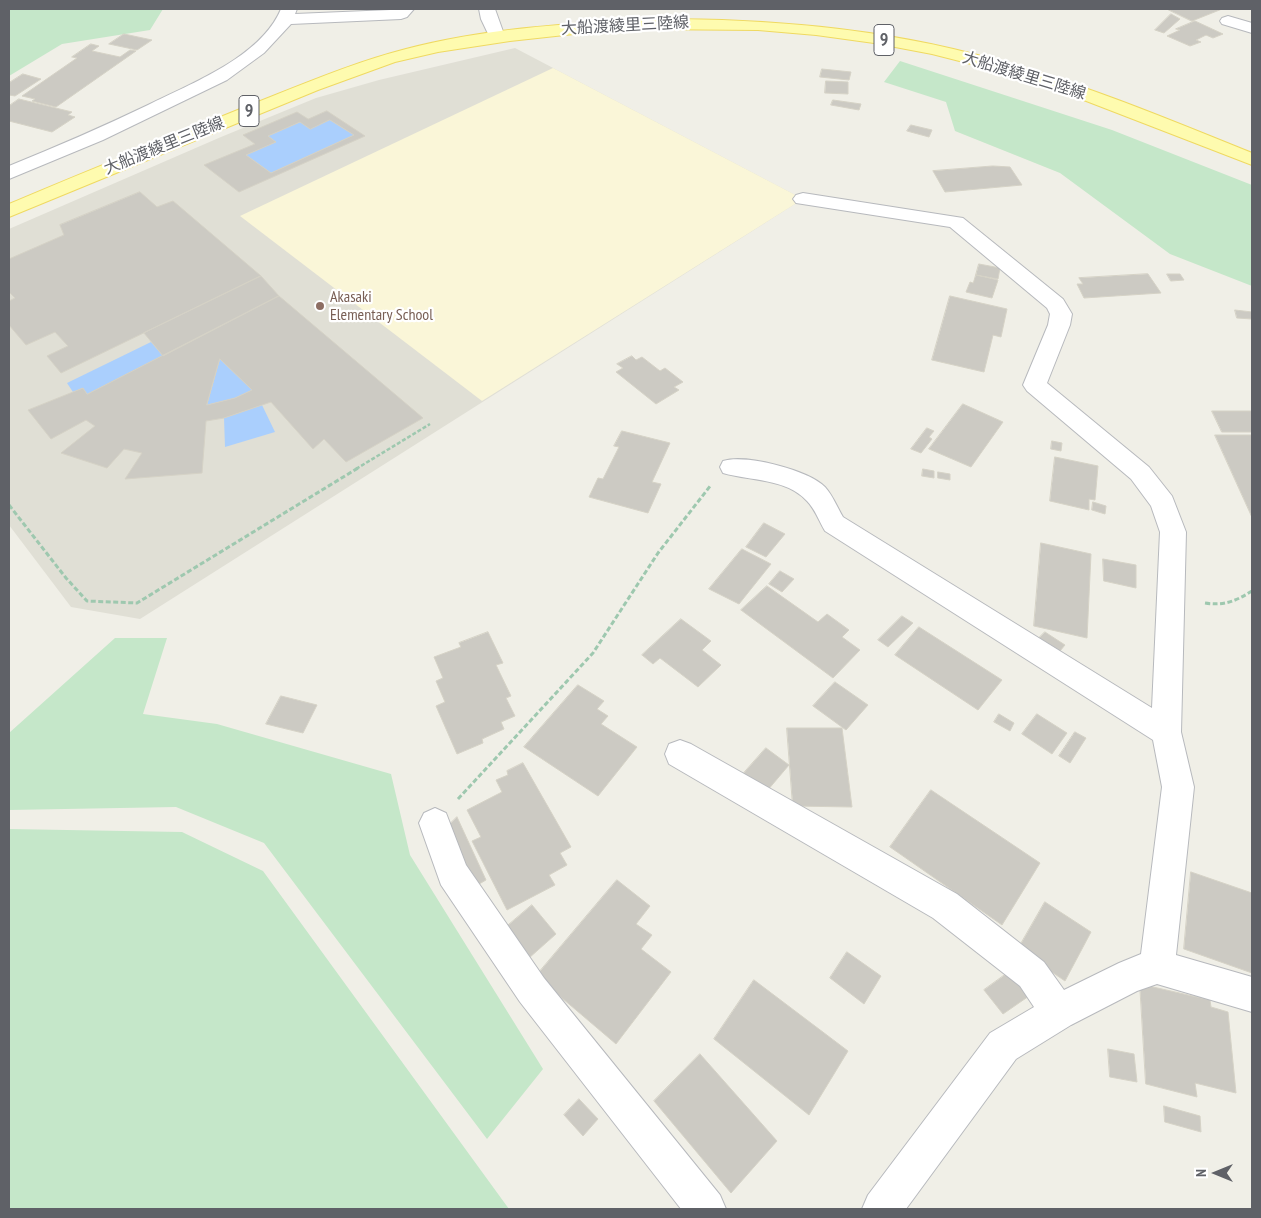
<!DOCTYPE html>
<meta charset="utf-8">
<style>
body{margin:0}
#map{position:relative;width:1261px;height:1218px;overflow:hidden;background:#f0efe7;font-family:"PT Sans Narrow",sans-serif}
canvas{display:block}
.frame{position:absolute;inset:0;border:10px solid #5f6167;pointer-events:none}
.north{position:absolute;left:1191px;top:1148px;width:50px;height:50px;-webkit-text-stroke:4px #fff;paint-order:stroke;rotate:270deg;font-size:14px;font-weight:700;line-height:20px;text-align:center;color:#5f6167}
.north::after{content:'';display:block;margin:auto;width:18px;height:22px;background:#5f6167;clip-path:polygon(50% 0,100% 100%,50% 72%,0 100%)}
</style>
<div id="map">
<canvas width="1261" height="1218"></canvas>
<div class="frame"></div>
<div class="north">N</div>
</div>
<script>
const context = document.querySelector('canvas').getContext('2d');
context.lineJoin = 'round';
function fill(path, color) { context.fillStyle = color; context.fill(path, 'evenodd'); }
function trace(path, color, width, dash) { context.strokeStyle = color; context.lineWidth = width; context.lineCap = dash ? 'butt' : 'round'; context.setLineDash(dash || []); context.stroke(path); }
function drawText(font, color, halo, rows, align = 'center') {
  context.font = font + ' "PT Sans Narrow","Noto Sans JP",sans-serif'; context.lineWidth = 4.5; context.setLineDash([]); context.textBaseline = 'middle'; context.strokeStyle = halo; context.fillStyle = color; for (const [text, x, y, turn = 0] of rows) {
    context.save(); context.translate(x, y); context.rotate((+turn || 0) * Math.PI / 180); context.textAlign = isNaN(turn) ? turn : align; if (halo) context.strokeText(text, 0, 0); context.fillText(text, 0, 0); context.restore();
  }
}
fill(new Path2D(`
 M515,48L803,199L140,619L71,607L9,525V229L221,137L316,98L379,80Z`), '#e0dfd5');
fill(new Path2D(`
 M9,9H163L150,30L62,44L9,76Z
 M900,61L1112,130L1252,185V286L1170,254L1060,173L955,131L946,102L884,82Z
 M115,638H167L143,714L217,724L391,774L410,855L543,1069L487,1139L264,843L176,807L9,810V733Z
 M9,829L182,832L263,871L509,1209H9Z`), '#c5e7c9');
fill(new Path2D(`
 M553,68L803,199L482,401L240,216Z`), '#faf6d8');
fill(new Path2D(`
 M330,120L354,135L271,173L246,155L275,142L268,136L300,122Z
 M151,342L163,356L87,394L83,388L73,392L67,383Z
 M220,359L252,390L235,398L207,405Z
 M262,405L275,432L225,447L224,418Z`), '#aacffd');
const building = new Path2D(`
 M1167,9H1222L1192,21Z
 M1171,14L1180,19L1164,33L1155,30Z
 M1195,21L1223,34L1213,38L1206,35L1196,40L1201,42L1190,46L1167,36L1180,30L1176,29Z
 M124,34L152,40L137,50L109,44Z
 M91,44L99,46L92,51L120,57L130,50L136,51L56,107L32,101L35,99L22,96L77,58L72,57Z
 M822,69L851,72L849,80L820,77Z
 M23,74L41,79L15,96L9,95V83Z
 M826,81L848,82V94L825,93Z
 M19,99L72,112L68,115L75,117L52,132L9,121V106Z
 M833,100L861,104L859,110L831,105Z
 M327,111L365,136L239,192L204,165L255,144L243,135L297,112L308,119ZM330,120L354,135L271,173L246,155L276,142L268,136L300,122L310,129Z
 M911,125L932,130L929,137L907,131Z
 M993,166L1010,167L1022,185L945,192L933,171Z
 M140,192L157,207L173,201L261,276L61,373L47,356L68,346L55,332L26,345L9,325V301L15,298L9,292V259L64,235L60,225Z
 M979,264L1000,268L998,279L976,275Z
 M1148,274L1161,293L1084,298L1077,284H1083L1079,278Z
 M1167,274H1180L1184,280L1171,281Z
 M976,275L998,280L992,298L966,292L970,282L973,283Z
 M261,276L279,296L163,356L144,333Z
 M279,296L423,418L346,462L324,439L313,449L271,402L224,418L206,421L202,473L125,479L142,453L124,449L107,468L61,453L95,426L86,420L51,439L28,410L83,388L87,394ZM220,359L252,390L235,398L207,405Z
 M950,296L1007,309L1001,337L993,335L984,372L932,360Z
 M1235,310L1252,312V319L1237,318Z
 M632,356L636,360L642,357L660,371L665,368L683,382L674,387L679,390L656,404L616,372L623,368L617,364Z
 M963,404L1003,422L971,467L929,449Z
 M1212,411H1252V432H1222Z
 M927,428L934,431L929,437L932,439L921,453L911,449Z
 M622,431L670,443L652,482L661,484L648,513L589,497L598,478L603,479L619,447L614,446Z
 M1215,435H1252V517Z
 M1052,441L1062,443L1061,451L1051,449Z
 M1055,457L1098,466L1095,500L1089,499V510L1050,501Z
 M923,469L934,471V478L922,476Z
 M938,472L950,474V480L938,478Z
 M1093,502L1106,506L1105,514L1092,510Z
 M764,523L785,534L766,557L746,547Z
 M1041,543L1091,554L1087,638L1034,626Z
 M742,549L771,564L739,604L709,589Z
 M1103,559L1136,565V588L1104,581Z
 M780,571L794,579L782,592L769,584Z
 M767,586L818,622L827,614L849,630L842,637L860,650L833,678L741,610Z
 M902,616L913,623L888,647L878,640Z
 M681,619L711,641L702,650L721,665L698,687L660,658L653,664L642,655Z
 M919,627L1002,680L978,710L895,655Z
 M488,632L503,663L496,665L511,696L506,698L515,716L501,722L504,729L482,739L483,743L457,754L436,706L445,702L436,681L443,678L434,657L461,647L459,643Z
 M1045,632L1065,645L1060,651L1039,638Z
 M835,682L868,705L846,730L813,706Z
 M578,685L604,701L597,709L608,716L601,724L637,747L598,796L524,747Z
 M281,696L317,705L303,733L266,724Z
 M999,714L1014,723L1010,731L994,722Z
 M1037,714L1067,733L1052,754L1022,734Z
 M787,728H842L852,807L793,806Z
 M1075,732L1086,738L1070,763L1059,756Z
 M766,748L789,765L767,791L743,774Z
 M523,763L571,847L560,853L567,865L549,875L555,885L507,910L472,841L481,837L467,810L502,792L496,780L508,775L507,771Z
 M931,790L1040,863L1002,925L890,847Z
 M457,817L486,880L474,887L447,827Z
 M1191,872L1252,893V973L1184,949Z
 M617,880L650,906L636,924L652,935L641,949L671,972L616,1044L536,976Z
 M1045,902L1091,932L1065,981L1018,949Z
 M532,905L556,934L529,958L505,928Z
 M847,952L881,976L864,1004L830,978Z
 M1009,972L1029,996L1003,1014L984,990Z
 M754,980L848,1051L809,1115L714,1039Z
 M1140,984L1210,1000L1211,1007L1228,1012L1236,1093L1195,1083L1197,1097L1146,1084Z
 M1108,1049L1134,1054L1137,1082L1110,1077Z
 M700,1054L777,1141L731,1193L654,1101Z
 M579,1099L598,1119L583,1136L564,1115Z
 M1164,1106L1200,1116L1201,1132L1165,1122Z`);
fill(building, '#cccac3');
trace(building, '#d5d2c6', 1);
const street = new Path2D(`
 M281,9H297L295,14L414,9L407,17L401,19L291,24L264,53L227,80L103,140L9,179V166C56,147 102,127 148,105C192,83 261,57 281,9Z
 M479,9H495L505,37L503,40H491L481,19Z
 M1228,16L1252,23V33L1222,24L1220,21L1222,18Z
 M803,193L963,218L1063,299L1072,314L1070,325L1047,383L1149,467L1172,496L1186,532L1181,732L1194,787L1176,955L1252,977V1012L1157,984L1137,991L1071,1025L1016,1059L906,1209H862L868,1195L990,1033L1034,1007L1020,986L933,918L669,764L665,754L669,744L680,740L691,744L957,894L1044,962L1064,990L1119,963L1141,954L1162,787L1153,740L825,531C819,521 815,509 807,501C786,478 750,481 723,473L720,467L723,461C746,454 808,470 825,487C833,496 837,507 843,517L1152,708L1160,532L1151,506L1131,479L1027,391L1023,385L1048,325L1050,314L1047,308L950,227L796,203L793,199L796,195Z
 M435,808L446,813L466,865L544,978L720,1195L726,1209H681L520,1002L441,885L419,823L424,813Z`);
const primary = new Path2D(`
 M641,19C761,18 880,27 996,60C1084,84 1168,119 1252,153V165L1050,87L983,67L932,54L874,43L816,35L758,30L641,29L583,33L510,41L438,52L395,62L318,90L9,217V204C89,170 169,138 250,105C301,85 352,63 406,49C482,29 563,24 641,19Z`);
trace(street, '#b7b9bd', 2);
trace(primary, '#efd961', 2);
trace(new Path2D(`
 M356,469L430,424`), '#9ec8af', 2.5, [4, 2]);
trace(new Path2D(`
 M9,505L66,578L87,601L137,603L358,468
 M1205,603C1224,606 1236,601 1252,591
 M458,799L593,653L658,553L711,485`), '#9ec8af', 3, [5, 2.5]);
fill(street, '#fff');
fill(primary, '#fefbaf');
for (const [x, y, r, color] of [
 [320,306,5,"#8d6e63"]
]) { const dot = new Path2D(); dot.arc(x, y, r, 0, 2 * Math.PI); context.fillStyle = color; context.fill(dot); trace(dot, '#fff', 2); }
drawText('16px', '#5f6167', '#fff', [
 ["大船渡綾里三陸線",625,26,-3],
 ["大船渡綾里三陸線",1024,76,17],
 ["大船渡綾里三陸線",164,146,-22]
]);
drawText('16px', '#785e54', '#fff', [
 ["Akasaki",330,297],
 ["Elementary School",330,315]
], 'left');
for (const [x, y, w] of [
 [884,40,20],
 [249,111,20]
]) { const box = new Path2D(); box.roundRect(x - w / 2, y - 15.5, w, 31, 4); context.fillStyle = '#fff'; context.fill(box); trace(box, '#5f6167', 1); }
drawText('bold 18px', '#5f6167', null, [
 ["9",884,40],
 ["9",249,111]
]);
</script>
